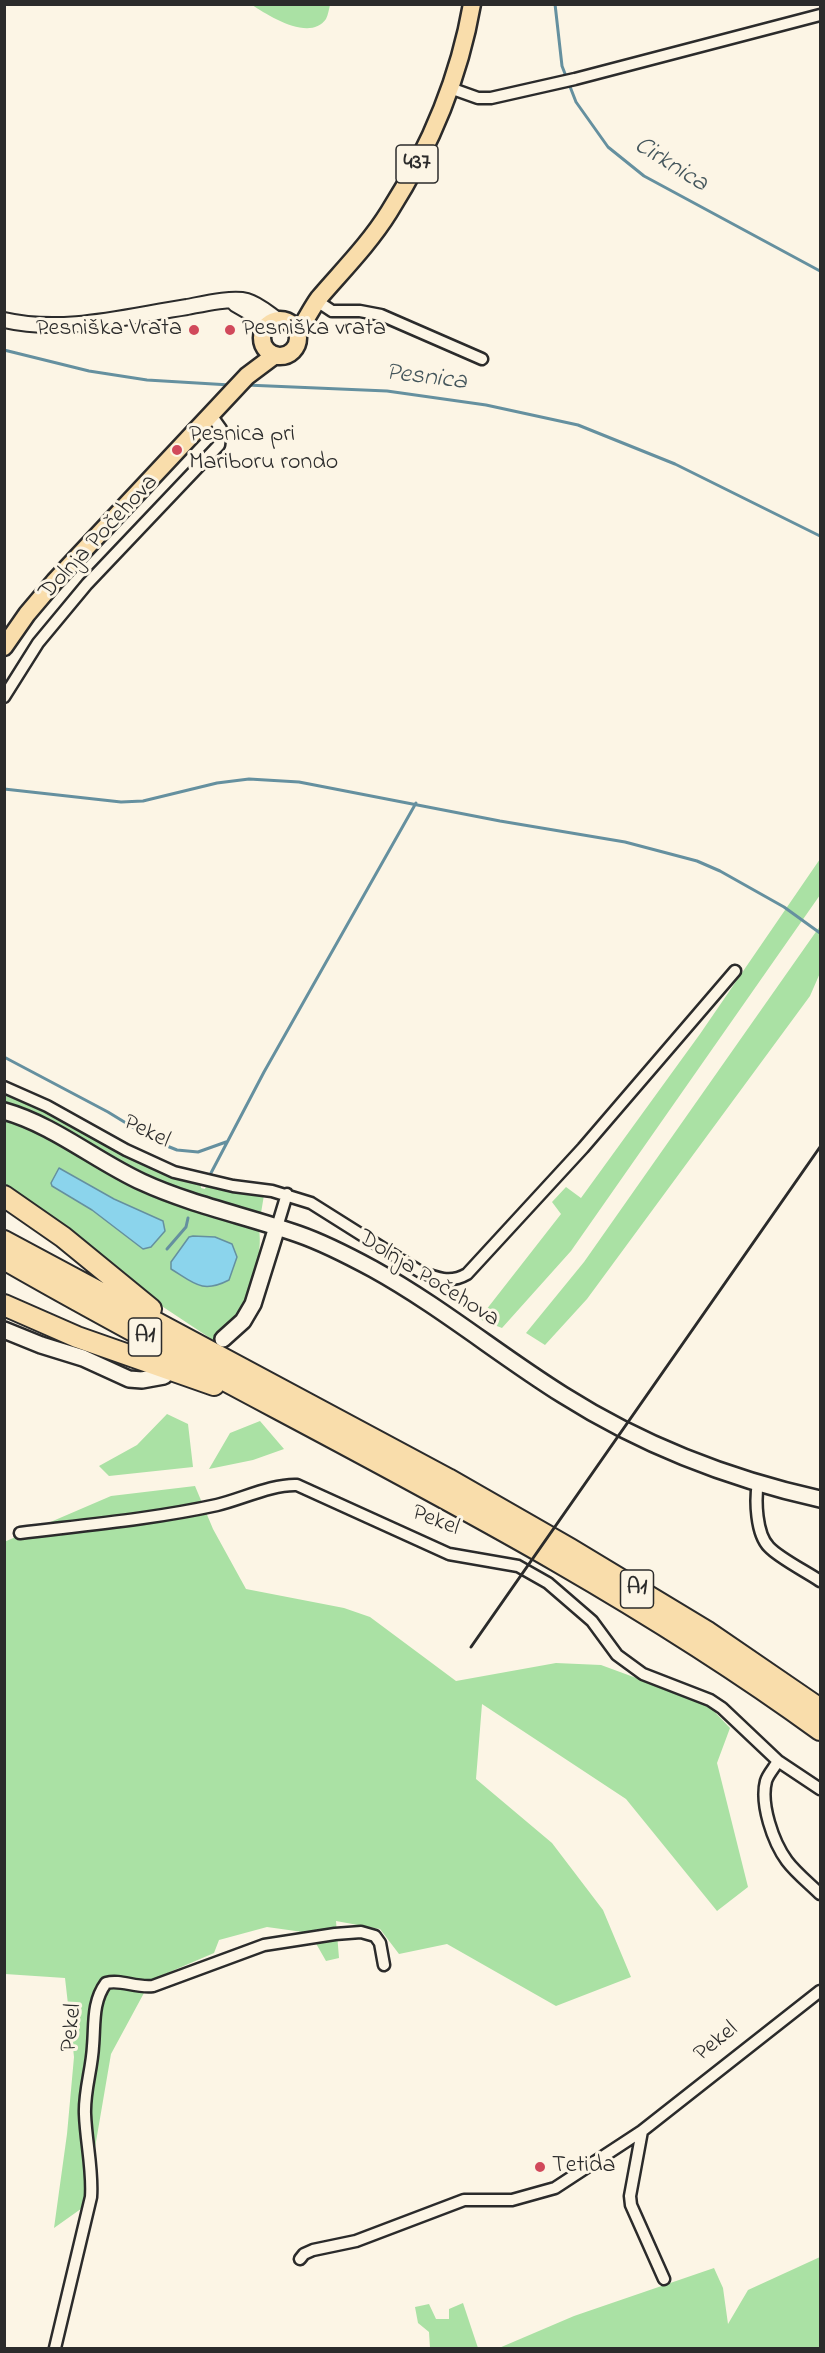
<!DOCTYPE html>
<meta charset="utf-8">
<style>
body{margin:0}
#map{position:relative;width:825px;height:2353px;overflow:hidden;background:#fcf5e5;font-family:"Indie Flower",sans-serif}
canvas{display:block}
.frame{position:absolute;inset:0;border:6px solid #2b2b2b;pointer-events:none}
</style>
<div id="map">
<canvas width="825" height="2353"></canvas>
<div class="frame"></div>
</div>
<script>
const context = document.querySelector('canvas').getContext('2d');
context.lineJoin = 'round';
function fill(path, color) { context.fillStyle = color; context.fill(path, 'evenodd'); }
function trace(path, color, width, dash) { context.strokeStyle = color; context.lineWidth = width; context.lineCap = dash ? 'butt' : 'round'; context.setLineDash(dash || []); context.stroke(path); }
function drawText(font, color, halo, rows, align = 'center') {
  context.font = font + ' "Indie Flower",sans-serif'; context.lineWidth = 6; context.setLineDash([]); context.textBaseline = 'middle'; context.strokeStyle = halo; context.fillStyle = color; for (const [text, x, y, turn = 0] of rows) {
    context.save(); context.translate(x, y); context.rotate((+turn || 0) * Math.PI / 180); context.textAlign = isNaN(turn) ? turn : align; if (halo) context.strokeText(text, 0, 0); context.fillText(text, 0, 0); context.restore();
  }
}
fill(new Path2D(`
 M252,5H330C329,9 328,15 326,19C310,42 269,16 252,5Z
 M820,859V895L571,1251L502,1328L479,1319L561,1214L552,1202L566,1187L581,1198L700,1034Z
 M820,926V973L810,996L587,1299L545,1345L526,1333L584,1262Z
 M4,1093C45,1109 81,1133 119,1153C146,1166 173,1176 201,1184V1188L205,1189L206,1186L264,1195L261,1213L195,1195L145,1177L5,1105Z
 M4,1117L202,1212L259,1230C263,1250 252,1298 240,1315C233,1325 219,1331 213,1340L136,1289L5,1191Z
 M167,1414L188,1424L193,1467L109,1476L99,1466L137,1445Z
 M260,1421L284,1449L253,1460L209,1469L230,1433Z
 M195,1486L213,1529L246,1589L344,1608L370,1617L456,1681L556,1663L601,1665L707,1704L730,1728L717,1763L748,1887L717,1911L626,1799L482,1704L476,1779L552,1843L603,1910L631,1977L556,2006L447,1944L399,1954L380,1929L336,1921L339,1958L326,1961L310,1933L267,1927L219,1940L214,1953L151,1980L111,2054L85,2206L54,2228L67,2134L74,2057L65,1978L5,1974L4,1542L111,1496Z
 M820,2257V2348H499L574,2316L714,2268L723,2288L728,2324L748,2290Z
 M463,2303L478,2348H430L429,2332L418,2323L415,2307L429,2304L436,2319H449V2309Z`), '#aae1a4');
const water = new Path2D(`
 M59,1168L114,1199L163,1221L165,1231L151,1247L143,1249L92,1210L52,1186L51,1183Z
 M193,1236L215,1237L232,1244L237,1257L229,1280C202,1294 194,1283 171,1269V1262L189,1237Z`);
fill(water, '#8bd4ec');
trace(water, '#65909f', 1.5);
trace(new Path2D(`
 M555,4L562,66L576,102L608,147L644,176L820,271
 M4,350L89,371L147,380L230,385
 M246,385L387,391L486,405L578,425L675,464L820,536
 M4,789L121,802L143,801L217,783L249,779L299,782L500,821L625,842L697,861L720,871L784,907L820,933
 M4,1057L108,1112L157,1142L177,1150L198,1152L226,1142
 M211,1173L264,1072L416,803
 M167,1249L186,1227L188,1218`), '#65909f', 3);
const minor = new Path2D(`
 M450,88L478,98H491L575,79L820,15
 M317,301L332,311H360L381,315L482,359
 M4,697L38,643L87,584L219,445L221,429L211,415
 M4,1087L47,1106L126,1150L174,1172L233,1186L272,1191L311,1203L419,1271C436,1278 450,1284 467,1274L583,1148L735,971
 M277,1227L287,1194
 M758,1483C755,1500 756,1534 769,1547C779,1558 807,1572 820,1581
 M20,1533C86,1525 153,1519 217,1505C242,1499 272,1484 297,1485L449,1554L518,1566L548,1583L592,1621L617,1655L643,1674L710,1700L722,1708L778,1761L820,1789
 M778,1761C775,1767 768,1774 766,1781C760,1804 773,1842 787,1861C796,1873 810,1884 820,1894
 M642,2131L630,2196L631,2205L664,2279
 M300,2259L304,2254L313,2250L356,2241L464,2200H512L555,2188L642,2131L820,1991
 M55,2348L91,2197C93,2170 86,2142 85,2114C84,2091 92,2069 93,2046C95,2024 92,2002 106,1983C121,1979 135,1988 153,1986L264,1945L335,1934L361,1932L375,1936L380,1943L384,1965`);
const tertiary = new Path2D(`
 M235,304L254,315L263,333
 M4,320C65,334 127,316 187,307C203,304 232,297 247,301C258,304 269,314 278,320`);
const secondary = new Path2D(`
 M4,1111C54,1125 96,1161 142,1182C192,1205 247,1216 298,1234C324,1243 349,1256 373,1269C440,1306 499,1355 563,1395C642,1445 730,1479 820,1499
 M4,1330L41,1345L83,1358L129,1379L142,1380L164,1376
 M223,1339L243,1321L253,1304L277,1227`);
const primary = new Path2D(`
 M262 338a18 18 0 1 1 36 0a18 18 0 1 1-36 0Z
 M297,333C305,322 311,309 319,298C343,270 369,244 389,212C429,149 459,79 472,4
 M4,647L27,614L55,581L247,376L275,355`);
const motorway = new Path2D(`
 M4,1196L63,1237L151,1309
 M4,1241L448,1479L570,1549L706,1631L820,1709
 M4,1259C276,1416 566,1545 820,1730
 M4,1305L77,1337L214,1385`);
trace(minor, '#2b2b2b', 15);
trace(tertiary, '#2b2b2b', 18);
trace(secondary, '#2b2b2b', 20);
trace(primary, '#2b2b2b', 21);
trace(motorway, '#2b2b2b', 24);
trace(minor, '#fcf5e5', 10);
trace(tertiary, '#fcf5e5', 14);
trace(secondary, '#fcf5e5', 15);
trace(primary, '#f9ddab', 16);
trace(motorway, '#f9ddab', 20);
trace(new Path2D(`
 M471,1647L820,1147`), '#2b2b2b', 3);
for (const [x, y, r, color] of [
 [194,330,6,"#d1495b"],
 [230,330,6,"#d1495b"],
 [177,450,6,"#d1495b"],
 [540,2167,6,"#d1495b"]
]) { const dot = new Path2D(); dot.arc(x, y, r, 0, 2 * Math.PI); context.fillStyle = color; context.fill(dot); trace(dot, '#fcf5e5', 2); }
for (const [x, y, w] of [
 [417,164,42],
 [145,1337,33],
 [637,1589,33]
]) { const box = new Path2D(); box.roundRect(x - w / 2, y - 19, w, 38, 4.5); context.fillStyle = '#fcf5e5'; context.fill(box); trace(box, '#2b2b2b', 1.5); }
drawText('bold 22px', '#2b2b2b', null, [
 ["437",417,164],
 ["A1",145,1337],
 ["A1",637,1589]
]);
drawText('24px', '#2b2b2b', '#fcf5e5', [
 ["Pesniška Vrata",182,330,"right"],
 ["Pesniška vrata",242,330],
 ["Pesnica pri",189,436],
 ["Mariboru rondo",189,464],
 ["Tetida",552,2167]
], 'left');
drawText('24px', '#2b2b2b', '#fcf5e5', [
 ["Dolnja Počehova",100,538,-47],
 ["Pekel",146,1133,26],
 ["Dolnja Počehova",428,1280,32],
 ["Pekel",435,1522,21],
 ["Pekel",73,2028,-84],
 ["Pekel",717,2043,-39]
]);
drawText('italic 26px', '#43555b', '#fcf5e5', [
 ["Cirknica",670,166,32],
 ["Pesnica",426,379,7]
]);
</script>
